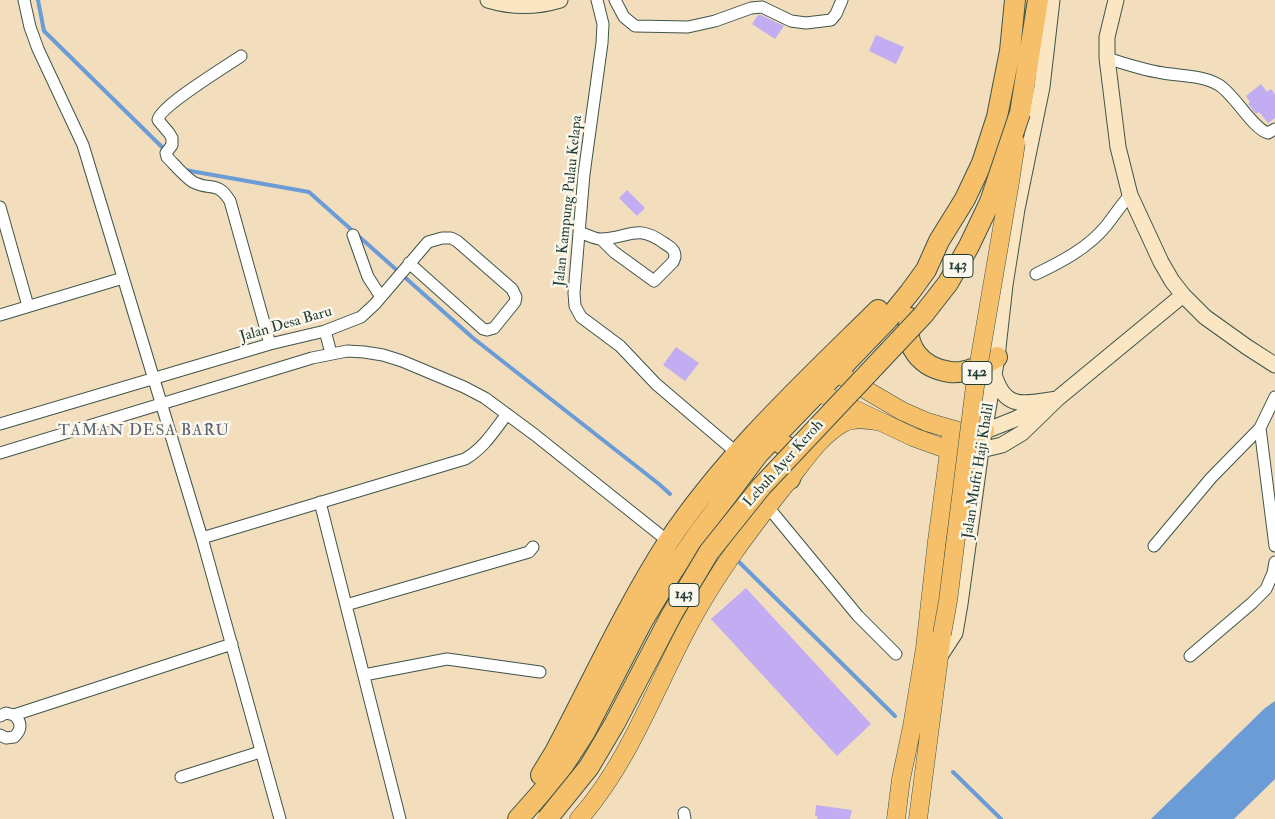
<!DOCTYPE html>
<style>
body{margin:0}
canvas{display:block;background:#f2ddbd}
</style>
<canvas width="1275" height="819"></canvas>
<script>
const context = document.querySelector('canvas').getContext('2d');
context.lineJoin = 'round';
function fill(path, color) { context.fillStyle = color; context.fill(path, 'evenodd'); }
function trace(path, color, width, dash) { context.strokeStyle = color; context.lineWidth = width; context.lineCap = dash ? 'butt' : 'round'; context.setLineDash(dash || []); context.stroke(path); }
function drawText(font, color, halo, rows, align = 'center') {
  context.font = font + ' "IM FELL Double Pica",serif'; context.lineWidth = 5; context.setLineDash([]); context.textBaseline = 'middle'; context.strokeStyle = halo; context.fillStyle = color; for (const [text, x, y, turn = 0] of rows) {
    context.save(); context.translate(x, y); context.rotate((+turn || 0) * Math.PI / 180); context.textAlign = isNaN(turn) ? turn : align; if (halo) context.strokeText(text, 0, 0); context.fillText(text, 0, 0); context.restore();
  }
}
fill(new Path2D(`
 M1275,701V779L1234,819H1151L1265,708Z`), '#6c9cd6');
trace(new Path2D(`
 M38,0L44,31L166,151
 M185,170L309,192L473,338L659,484L670,494
 M739,562L895,716
 M953,772L1001,819`), '#6c9cd6', 4);
fill(new Path2D(`
 M758,15H761L784,26L775,39L752,24Z
 M876,35L904,47L896,64L869,51Z
 M1261,84L1267,92L1271,89L1275,94V118L1268,123L1259,112L1256,114L1250,106L1248,104L1250,102L1246,96Z
 M627,190L645,208L637,216L619,198Z
 M676,347L699,363L685,381L663,365Z
 M746,588L871,724L837,756L711,619Z
 M816,805L852,810L850,819H817L818,817L815,816Z`), '#c2adf2');
const street = new Path2D(`
 M24,0L30,27L38,49L83,145L202,538L280,819
 M597,0L603,24L602,43L584,174L574,293L575,306L581,317L620,346L656,384L737,453
 M615,0L624,17L635,26L688,27L715,21L751,8L762,7L791,21L806,23L831,20L836,14L842,0
 M241,56C227,66 160,106 158,120L169,133L172,138V145L166,153L167,157C175,165 184,176 193,182C210,191 217,180 230,201L270,344
 M1107,58C1125,64 1143,70 1163,73C1180,76 1203,75 1219,85C1235,95 1253,129 1268,133L1275,129
 M0,207L28,306
 M579,232C586,234 594,239 601,239C630,238 636,223 664,243C670,247 675,249 675,257L673,262L654,281L614,252L601,239
 M353,235L368,277L381,297
 M1036,274C1061,262 1088,248 1106,226C1114,216 1121,205 1130,195
 M0,315L123,278
 M325,331L331,353
 M0,424L270,344L325,331L361,317L375,304L428,242L442,238H451L457,241L512,289L516,297L515,302L494,328L487,330L483,329L409,263
 M1260,428L1275,546
 M0,453L312,358L347,351L364,352L383,355L402,361L464,387L485,398L535,435L669,542
 M320,502L400,819
 M768,507L858,616L896,654
 M202,538L465,459C484,448 494,431 507,414
 M1154,546L1211,478L1260,428L1275,397
 M346,605L529,552L533,547
 M1190,656L1252,603L1266,589L1273,573L1275,562
 M364,675L447,659L540,672
 M14,715L232,644
 M0,716L6,713L14,715C22,722 22,730 14,737L6,738L0,735
 M181,777L260,752
 M684,813L685,819`);
const secondary = new Path2D(`
 M488,0C511,7 537,7 560,0
 M1116,0L1107,37V58L1118,147L1130,195L1161,262L1172,281L1183,295L1205,317L1247,347L1275,365
 M994,374C1005,412 1026,403 1057,399
 M985,431L1013,420L1045,405
 M981,450L1002,445L1022,433L1057,399L1183,295
 M940,656L955,633L960,604L981,450L997,357L1005,285L1017,209L1042,87L1052,0`);
const primary = new Path2D(`
 M837,373L902,411L927,422L965,433L985,431
 M818,392L913,437L949,450L963,453L981,450
 M579,819C630,761 655,687 691,621C717,573 750,529 784,486C802,464 818,437 843,423C853,417 866,420 877,421
 M896,819L901,779L912,727L925,648L937,541L952,430
 M918,819L942,634`);
const highway = new Path2D(`
 M1020,113L1038,0
 M910,318C903,346 921,368 950,372C966,374 983,365 997,357
 M783,445C799,451 795,466 790,479
 M541,775L555,752C592,682 625,609 668,542C726,455 804,383 878,310
 M518,819L557,775L585,732L643,620L672,572L701,530L759,453L888,319L910,292L926,270L939,241L965,199L982,163L997,117L1010,51L1015,0`);
trace(street, '#3f5549', 13);
trace(secondary, '#3f5549', 17);
trace(primary, '#3f5549', 19);
trace(highway, '#3f5549', 22);
trace(street, '#fff', 11);
trace(secondary, '#fbe6c4', 15);
trace(primary, '#f6c06b', 18);
trace(highway, '#f6c06b', 20);
const primaryBridge = new Path2D(`
 M942,634L948,601L975,386L1010,182L1016,143`);
const highwayBridge = new Path2D(`
 M547,819L589,767L615,723L672,614L709,552L761,487L923,315L948,283L969,246L990,202L1020,113`);
trace(primaryBridge, '#3f5549', 19, []);
trace(highwayBridge, '#3f5549', 22, []);
trace(primaryBridge, '#f6c06b', 18);
trace(highwayBridge, '#f6c06b', 20);
for (const [x, y, w] of [
 [958,266,30],
 [977,373,30],
 [684,595,30]
]) { const box = new Path2D(); box.roundRect(x - w / 2, y - 11.5, w, 23, 4); context.fillStyle = '#fbf7ec'; context.fill(box); trace(box, '#1f3d34', 1); }
drawText('bold 14px', '#1f3d34', null, [
 ["143",958,266],
 ["142",977,373],
 ["143",684,595]
]);
drawText('15px', '#1f3d34', '#fbf7ec', [
 ["Jalan Kampung Pulau Kelapa",569,201,-84],
 ["Jalan Desa Baru",286,325,-16],
 ["Lebuh Ayer Keroh",784,464,-48],
 ["Jalan Mufti Haji Khalil",979,471,-81]
]);
context.letterSpacing = '1px';
drawText('16px', '#586476', '#fbf7ec', [
 ["TAMAN DESA BARU",144,432]
]);
context.letterSpacing = '0px';
</script>
